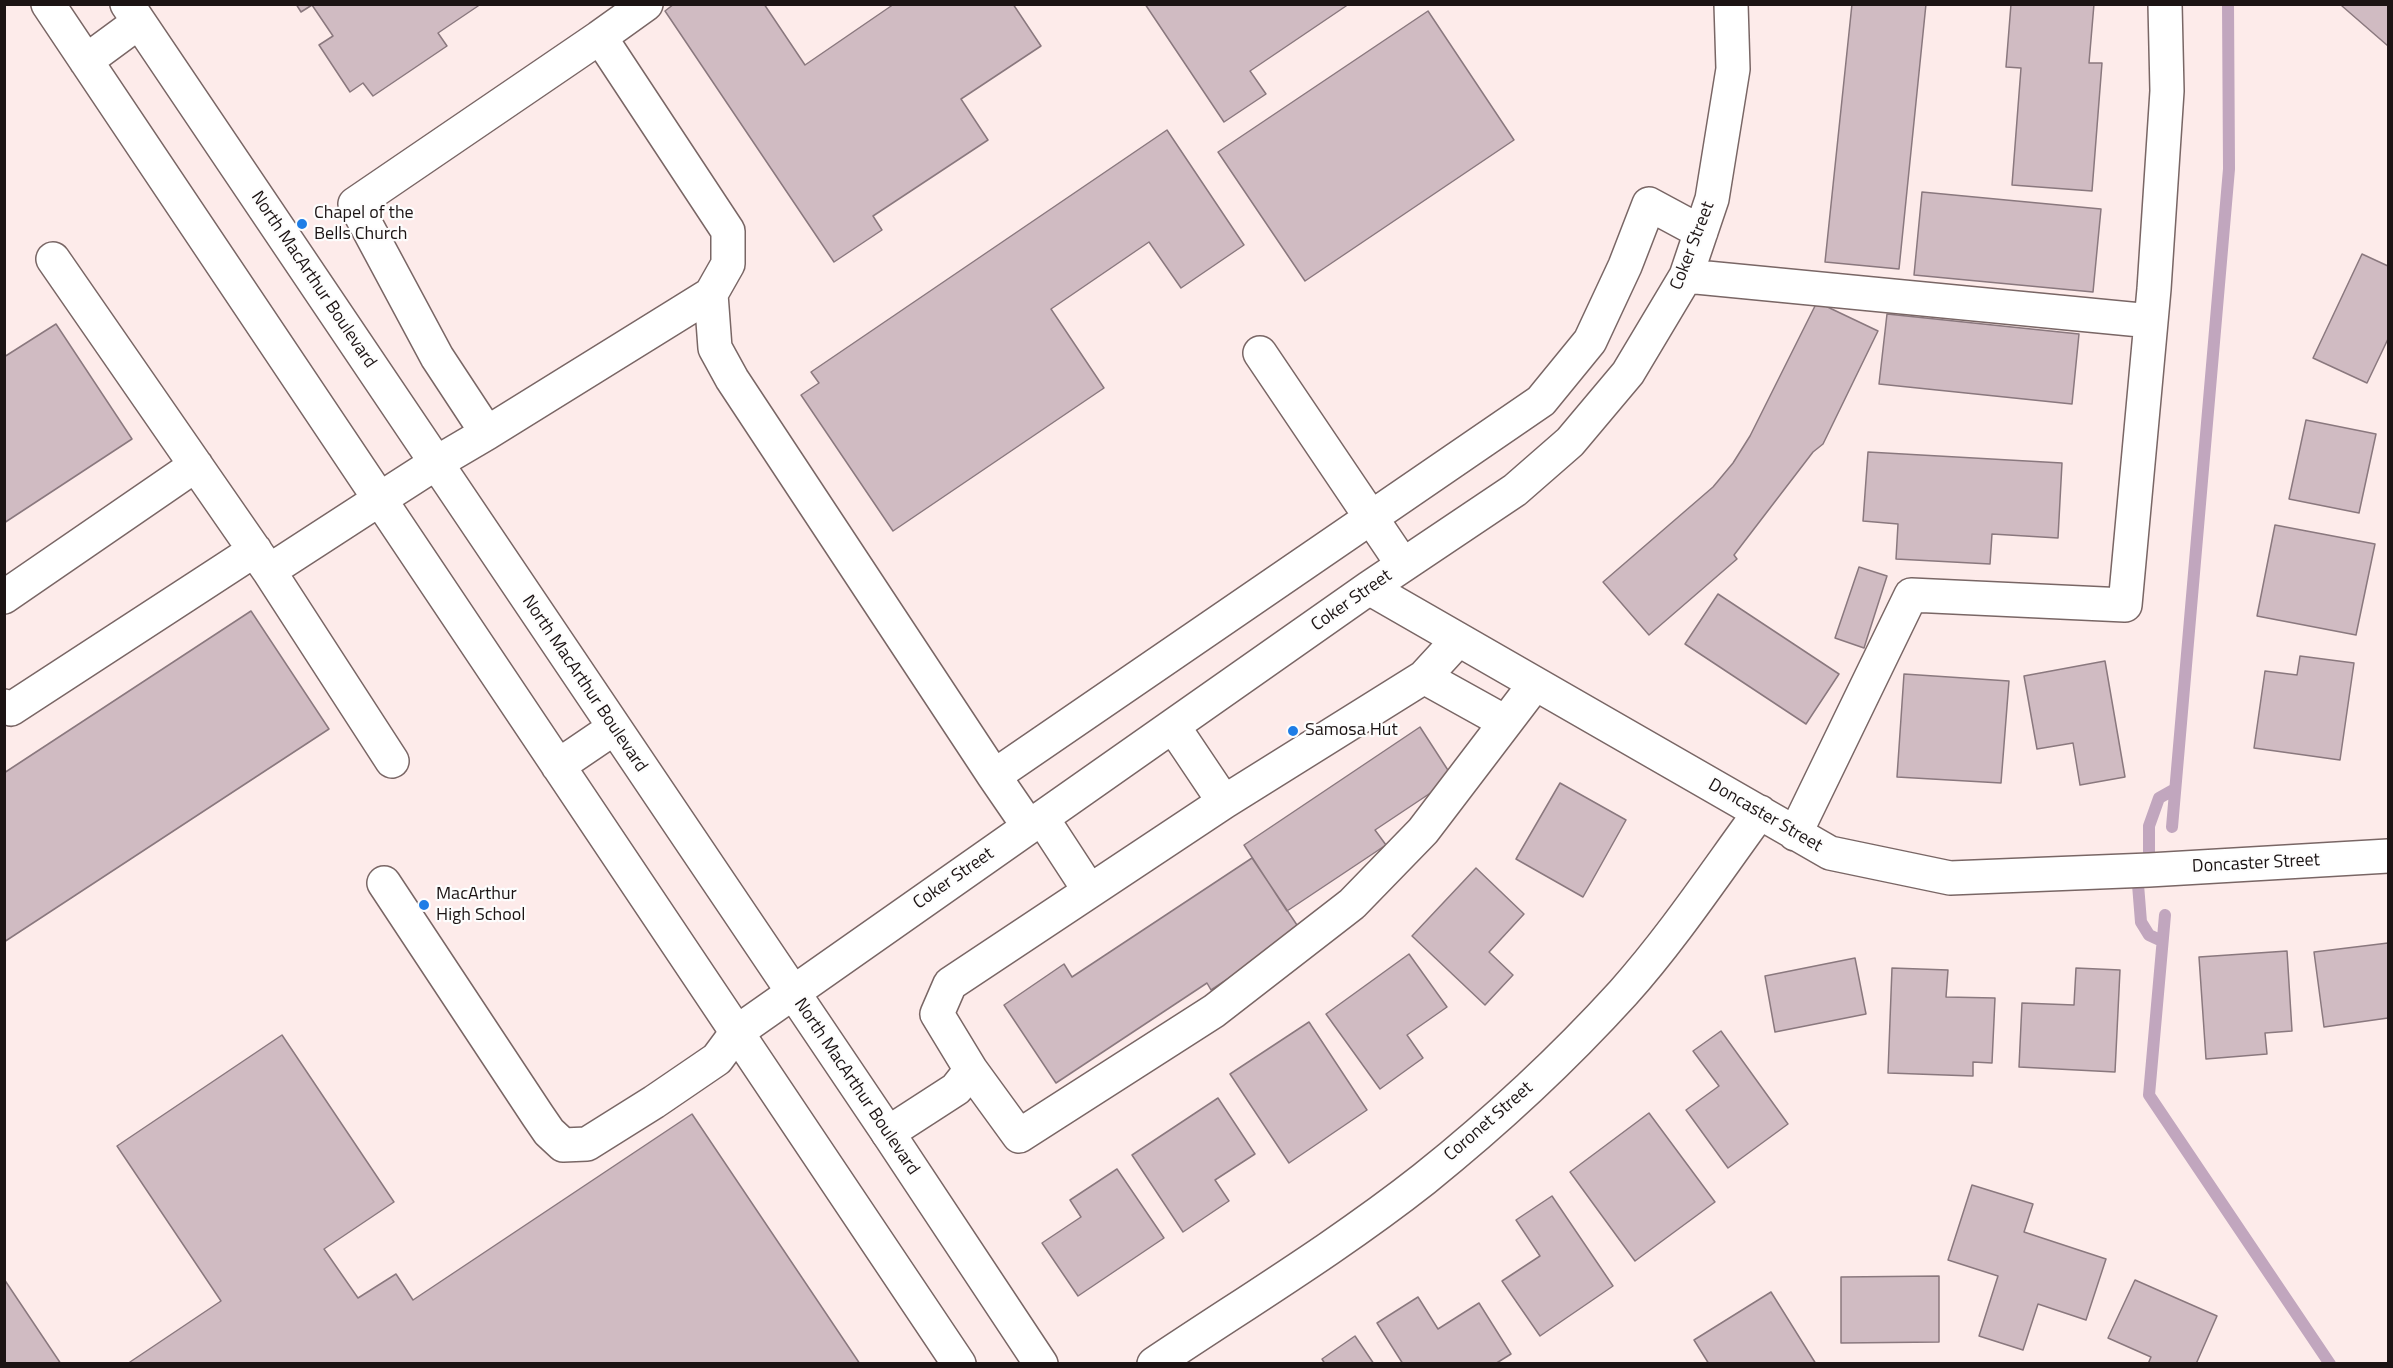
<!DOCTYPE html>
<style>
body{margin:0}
#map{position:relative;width:2393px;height:1368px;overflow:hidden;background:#fdebea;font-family:"Titillium Web",sans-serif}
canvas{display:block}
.frame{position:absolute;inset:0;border:6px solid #1c1414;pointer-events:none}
</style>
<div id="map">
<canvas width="2393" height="1368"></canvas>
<div class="frame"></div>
</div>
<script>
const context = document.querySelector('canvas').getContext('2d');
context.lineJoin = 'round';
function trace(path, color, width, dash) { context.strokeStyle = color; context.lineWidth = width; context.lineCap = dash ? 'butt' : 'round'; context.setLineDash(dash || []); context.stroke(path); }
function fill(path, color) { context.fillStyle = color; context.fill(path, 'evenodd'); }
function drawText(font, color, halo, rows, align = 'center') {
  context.font = font + ' "Titillium Web",sans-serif'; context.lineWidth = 4.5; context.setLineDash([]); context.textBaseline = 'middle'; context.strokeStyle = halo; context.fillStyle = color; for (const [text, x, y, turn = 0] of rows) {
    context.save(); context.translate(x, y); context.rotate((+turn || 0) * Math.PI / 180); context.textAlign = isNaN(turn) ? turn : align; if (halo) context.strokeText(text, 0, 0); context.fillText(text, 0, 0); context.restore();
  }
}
trace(new Path2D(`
 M2172,827L2229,169L2228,4
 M2149,869V826L2159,798L2175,789
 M2137,872L2141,922L2149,935L2162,941
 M2165,915L2149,1095L2330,1364`), '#c1a6be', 12);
const building = new Path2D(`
 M296,4H481L438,33L447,46L373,96L363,83L350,92L319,45L333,36L312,5L301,12Z
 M674,4H764L805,65L894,4H1013L1041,46L961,99L988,140L873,216L882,230L834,262L665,11Z
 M1145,4H1349L1250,71L1266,94L1224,122Z
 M1852,4H1926L1899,269L1825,262Z
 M2011,4H2094L2089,63H2102L2092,191L2012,185L2021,68L2006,67Z
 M2343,4H2388V46L2342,6Z
 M1428,11L1514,140L1305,281L1218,152Z
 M1167,130L1244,245L1181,288L1149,242L1051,309L1104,388L893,531L801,395L819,383L811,372Z
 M1922,192L2101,209L2093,292L1914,275Z
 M2362,254L2388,266V339L2367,383L2313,358Z
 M1817,302L1878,331L1823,444L1813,452L1734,555L1737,559L1649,635L1603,582L1713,487L1733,463L1750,436Z
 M1887,314L2079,334L2072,404L1879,384Z
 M56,324L132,439L4,523V357Z
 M2306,420L2376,434L2359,513L2289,499Z
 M1868,452L2062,463L2058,538L1992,534L1990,564L1896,559L1898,524L1863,521Z
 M2275,525L2375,544L2356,635L2257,616Z
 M1859,567L1887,576L1864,648L1835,638Z
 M1718,594L1839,674L1806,724L1685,644Z
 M251,611L329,729L4,942V773Z
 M2300,656L2354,663L2340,760L2254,748L2265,671L2297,675Z
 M2105,661L2125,777L2080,785L2073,743L2037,749L2024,676Z
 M1904,674L2009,681L2001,783L1897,777Z
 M1420,727L1453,778L1375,830L1386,845L1287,911L1244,845Z
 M1560,783L1626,820L1583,897L1516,859Z
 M1252,858L1301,931L1211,990L1207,983L1056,1083L1004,1005L1064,964L1072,977Z
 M1476,868L1524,914L1489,952L1513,975L1485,1005L1412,936Z
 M2388,943V1018L2324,1027L2314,952Z
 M2287,951L2292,1031L2265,1033L2267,1054L2206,1059L2199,957Z
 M1409,954L1447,1007L1407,1035L1423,1058L1380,1089L1326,1014Z
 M1855,958L1866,1014L1775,1032L1765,976Z
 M1892,968L1948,970L1946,997L1995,998L1992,1063L1973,1062V1076L1888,1073Z
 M2076,968L2120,970L2115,1072L2019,1067L2022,1003L2074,1005Z
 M1309,1022L1367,1110L1289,1163L1230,1074Z
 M1721,1031L1788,1124L1728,1168L1686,1110L1719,1086L1693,1051Z
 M282,1035L394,1202L324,1249L358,1298L396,1274L413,1300L692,1114L860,1364H127L221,1301L117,1146Z
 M1218,1098L1255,1154L1215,1180L1229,1201L1183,1232L1132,1155Z
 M1649,1113L1715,1202L1635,1261L1570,1172Z
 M1117,1169L1164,1238L1078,1296L1042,1243L1081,1217L1070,1200Z
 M1972,1185L2033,1204L2024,1232L2106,1259L2086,1320L2038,1304L2023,1350L1979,1336L1998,1276L1948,1260Z
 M1552,1196L1613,1286L1540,1336L1502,1281L1540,1256L1516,1220Z
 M1939,1276V1342L1841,1343V1277Z
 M4,1279L61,1364H4Z
 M2135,1280L2217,1316L2196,1364H2148L2151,1357L2108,1338Z
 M1771,1292L1816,1364H1709L1694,1340Z
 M1418,1297L1438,1329L1479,1303L1511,1354L1495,1364H1403L1377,1323Z
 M1355,1336L1374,1364H1325L1322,1359Z`);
fill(building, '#d0bbc2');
trace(building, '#8a787e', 1.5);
const minor = new Path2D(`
 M646,4L600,37L728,231V264L711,294
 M53,259L269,571L380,499
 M1686,276L2151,321
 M1260,353L1403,565
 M487,433L437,357L355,204L600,37
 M436,463L487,433L711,294L715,348L732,379L994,776L1541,401L1590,341L1625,266L1649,204L1701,232
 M269,571L392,761
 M1369,588L1830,853L1950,878L2149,870L2388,856
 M4,597L196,465
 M1424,677L1505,722
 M4,706L11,709L255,550
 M994,776L1029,827
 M1224,802L1424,677L1458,640
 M1042,818L1089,890
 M1795,834L1911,595L2125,605L2154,289L2167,91L2165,4
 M384,883L538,1116L549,1132L563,1145L587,1144L654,1102L717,1059L737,1032L1369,588L1515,490L1570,442L1628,373L1686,276L1712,199L1733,69L1731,4
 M971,1070L1019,1136L1214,1011L1352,904L1423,831L1535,684
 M888,1133L956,1089L971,1070L937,1014L950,984L1224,802L1173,726
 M1154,1364C1245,1303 1339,1246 1424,1179C1495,1122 1562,1060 1623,993C1673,937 1716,872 1760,812`);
const major = new Path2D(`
 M48,4L959,1364
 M127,4L888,1133L1041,1364
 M86,61L139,22
 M380,499L436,463
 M558,766L614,728`);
trace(minor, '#796665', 36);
trace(major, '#796665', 36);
trace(minor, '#fff', 33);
trace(major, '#fff', 33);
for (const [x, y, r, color] of [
 [302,224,6,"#1e7de6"],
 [1293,731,6,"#1e7de6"],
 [424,905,6,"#1e7de6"]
]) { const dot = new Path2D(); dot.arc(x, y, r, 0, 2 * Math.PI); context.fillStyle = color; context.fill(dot); trace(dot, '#fdfdfd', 2); }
drawText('18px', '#1c1414', '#fdfdfd', [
 ["Chapel of the",314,214],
 ["Bells Church",314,235],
 ["Samosa Hut",1305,731],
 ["MacArthur",436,895],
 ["High School",436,916]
], 'left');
drawText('18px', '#1c1414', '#fdfdfd', [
 ["Coker Street",1693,246,-69],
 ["North MacArthur Boulevard",313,280,56],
 ["Coker Street",1352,601,-35],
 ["North MacArthur Boulevard",584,684,56],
 ["Doncaster Street",1765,816,30],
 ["Doncaster Street",2256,864,-3],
 ["Coker Street",954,879,-35],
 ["North MacArthur Boulevard",856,1087,56],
 ["Coronet Street",1489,1122,-41]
]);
</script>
